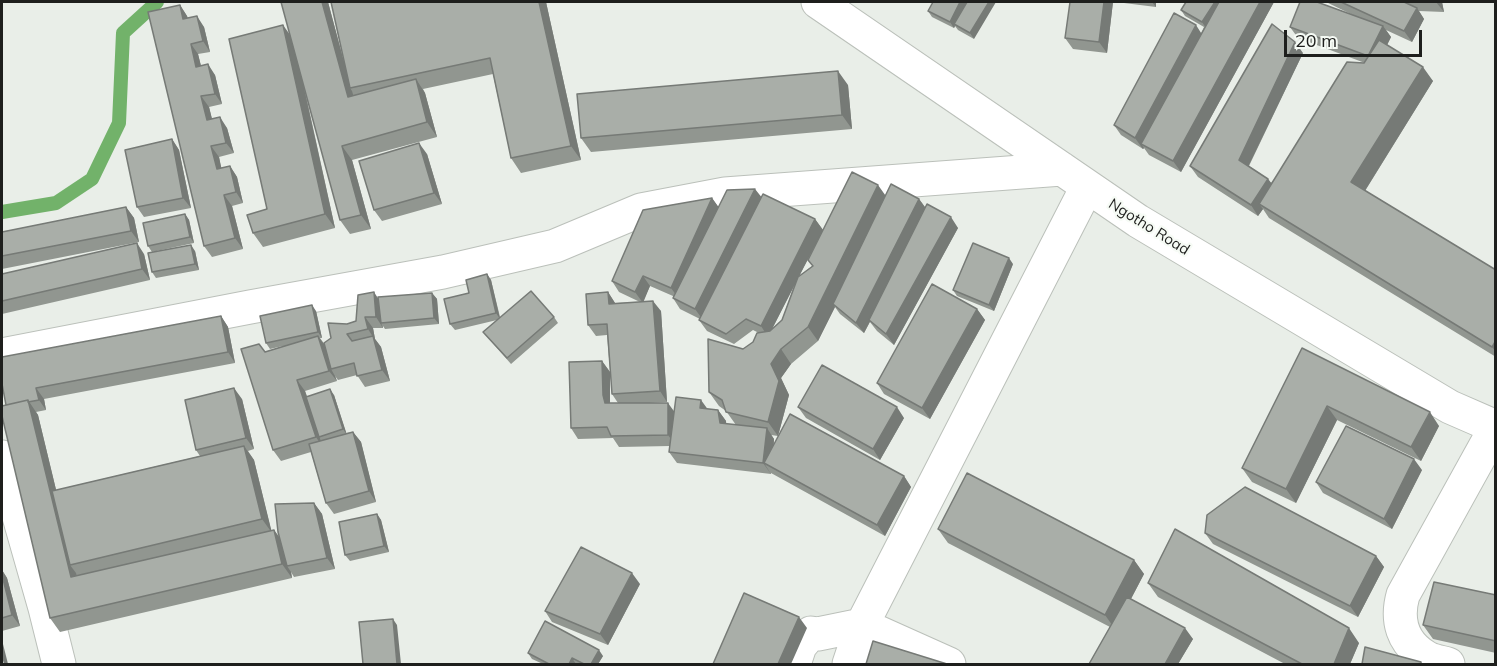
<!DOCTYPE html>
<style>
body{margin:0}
#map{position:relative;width:1497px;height:666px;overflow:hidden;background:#e9eee8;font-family:Mulish,sans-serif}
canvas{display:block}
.frame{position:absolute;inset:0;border:3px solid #1e1f1d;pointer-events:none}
.scale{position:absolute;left:1284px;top:30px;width:138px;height:27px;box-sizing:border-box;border:3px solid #1e1f1d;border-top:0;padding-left:8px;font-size:18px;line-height:21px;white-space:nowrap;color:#1e1f1d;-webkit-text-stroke:4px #f6fbf5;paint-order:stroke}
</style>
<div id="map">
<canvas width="1497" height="666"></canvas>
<div class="frame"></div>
<div class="scale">20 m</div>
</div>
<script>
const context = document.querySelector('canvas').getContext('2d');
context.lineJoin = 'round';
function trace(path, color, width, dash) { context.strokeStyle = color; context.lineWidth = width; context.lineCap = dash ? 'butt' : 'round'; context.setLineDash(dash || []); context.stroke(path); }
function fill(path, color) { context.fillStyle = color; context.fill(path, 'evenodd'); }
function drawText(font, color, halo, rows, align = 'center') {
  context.font = font + ' Mulish,sans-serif'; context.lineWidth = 4.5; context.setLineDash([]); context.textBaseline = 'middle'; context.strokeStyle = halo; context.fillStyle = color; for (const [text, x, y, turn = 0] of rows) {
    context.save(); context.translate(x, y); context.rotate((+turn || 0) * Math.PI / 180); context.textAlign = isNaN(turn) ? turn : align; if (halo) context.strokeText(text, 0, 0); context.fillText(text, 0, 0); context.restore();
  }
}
trace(new Path2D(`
 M2,212L56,203L92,179L119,123L123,33L157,2`), '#72b26a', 14);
const street = new Path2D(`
 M818,2L1138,221L1450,407L1496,427
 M2,355L250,307L443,272L555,246L641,210L725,194L1062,169
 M2,457L45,608L59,664
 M794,664L800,646L811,633L818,634L862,625L949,664
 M849,664L862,625L1087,187
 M1448,664C1441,662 1432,661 1426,657C1402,643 1396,620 1403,595L1496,427`);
trace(street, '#bbc0ba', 35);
trace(street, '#fff', 33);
fill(new Path2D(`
 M281,2H328L344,62L546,2L581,160L521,173L511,158L493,74L423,89L425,93L437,137L352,160L371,229L350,234L340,220L302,77L335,228L263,247L253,233L267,209L290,35Z
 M1113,2L1107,53L1073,49L1065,38Z
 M1116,2H1156V7Z
 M1186,2H1274L1181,172L1149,155L1144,148L1143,149L1121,135L1114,125L1201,33L1204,27L1185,16L1181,10Z
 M1326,2H1442L1444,12L1419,11L1424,19L1412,42L1386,30L1391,37L1387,45L1433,81L1365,191L1496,270V357L1269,218L1263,209L1258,216L1198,177L1190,166L1303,53L1249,166L1268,179L1271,183L1365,63L1298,38L1290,27L1355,16Z
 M180,5L187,16L188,18L204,27L210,52L198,54L201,66L215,75L222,104L209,107L212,119L227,128L234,153L219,157L221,168L230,166L237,177L243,203L232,206L243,249L212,257L204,246Z
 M964,6L974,39L958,30L955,26L954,28L932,17L928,11Z
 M848,85L852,129L591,152L581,138Z
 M172,139L179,150L191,208L144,217L137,207Z
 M427,154L442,204L382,221L374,210Z
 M886,195L919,199L925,207L958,228L894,345L877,331L870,322L864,333L840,314L835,307L818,341L791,364L781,378L789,395L778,436L771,435L774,439V445L904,476L911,487L885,536L771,473V474L677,463L669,452L670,446L619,447L613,438L578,439L571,428L602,361L610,372V403H618L612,394L607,335L596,336L588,325L608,292L615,303L640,302L619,292L612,281L712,198L718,207L761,197L815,219L823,230L799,276L812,266ZM795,283L782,320L772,329ZM650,286L673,296V298L680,309L700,319L699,320L707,331L734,344L753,330L759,333L753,342L743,349L709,392L719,406L726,411L736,425L726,424V421L718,410L707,409L674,411L649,403L667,402L661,311L643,301Z
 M126,207L134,218L139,242L2,269V232Z
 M185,214L189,220L194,243L152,252L148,246Z
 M195,251L199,270L156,278L152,272Z
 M144,254L150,280L2,314V274Z
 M1013,264L994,311L957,296L953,290Z
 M487,274L491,280L500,317H554L558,323L511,364L483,332L497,320L455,330L450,324L469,293Z
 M432,293L437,299L439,324L385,329L383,326V328H373L375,339L381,347L390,381L365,387L357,375L338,380L335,376L337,381L305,391L307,396L334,395L346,433L353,432L361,442L376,502L334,514L326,503L311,452L281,461L273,450L265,352L283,346L270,349L266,343L316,311L322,338H320L325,345L331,338L347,324L356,321L379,299Z
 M977,309L985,320L930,419L884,394L877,383Z
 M221,316L228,327L235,363L44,399L46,410L36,412L38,415L56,490L200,456L196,450L242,399L254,449L248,451L254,460L271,530H274L280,538L314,503L322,514L335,569L294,577L291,572L292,578L60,632L50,618L2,384Z
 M1302,348L1439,426L1421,461L1337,420L1296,503L1252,482L1242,468Z
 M798,407L904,418L880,460L806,418Z
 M1422,470L1392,529L1323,493L1316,482Z
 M377,514L381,520L389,552L350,561L345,555Z
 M938,529L1134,560L1144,574L1131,599L1193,639L1178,664H1089L1110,627L948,543Z
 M1205,533L1376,556L1384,567L1358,617L1213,544Z
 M2,570L7,578L20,626L2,631Z
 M1148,583L1359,643L1350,664H1285L1158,597Z
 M640,584L608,645L552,622L545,611Z
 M1496,595V653L1433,639L1423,625Z
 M528,653L603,656L598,664H543L532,659Z`), '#919690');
fill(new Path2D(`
 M322,2H328L351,88H350L352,91L358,111L348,97Z
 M539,2H546L581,160L571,146Z
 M960,2H967L955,25L954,24L955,26L954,28L950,22Z
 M989,2H996L974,39L970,33Z
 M1104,2H1113L1107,53L1099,42Z
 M1152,2H1156V7Z
 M1215,2H1222L1206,28L1202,22Z
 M1260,2H1274L1181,172L1173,161Z
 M1436,2H1442L1444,12Z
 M180,5L187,16L190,30L183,19Z
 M1417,8L1424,19L1412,42L1404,31Z
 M197,16L204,27L210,52L203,41Z
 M283,25L293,39L335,228L325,214Z
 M1196,25L1203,36L1141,144L1144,148L1143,149L1135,138Z
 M1383,26L1391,37L1376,67L1368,56Z
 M1295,42L1303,53L1246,171L1239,160Z
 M191,44L198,54L204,78L196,67Z
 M208,64L215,75L222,104L215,94Z
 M1423,67L1433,81L1361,197L1351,182Z
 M838,71L848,85L852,129L842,115Z
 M416,79L425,93L437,137L427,122Z
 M201,96L209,107L215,131L207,120Z
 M220,117L227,128L234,153L226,143Z
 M172,139L179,150L191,208L183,198Z
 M419,143L427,154L442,204L434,193Z
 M211,146L219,157L224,180L217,169Z
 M342,146L352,160L371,229L361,215Z
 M230,166L237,177L243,203L236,192Z
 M1268,179L1276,189L1259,204L1263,209L1258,216L1251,205Z
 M878,185L888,199L833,304L835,307L818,341L808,327Z
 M755,189L763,199L703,320L695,309Z
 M224,195L232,206L243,249L235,238Z
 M712,198L720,209L679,299L671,288Z
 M919,199L927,210L864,333L856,323Z
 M126,207L134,218L139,242L131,231Z
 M185,214L189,220L194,243L190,237Z
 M951,217L958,228L894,345L886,334Z
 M815,219L823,230L768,337L761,326Z
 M137,243L144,254L150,280L142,269Z
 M191,245L195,251L199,270L195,264Z
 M1009,258L1013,264L994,311L989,305Z
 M487,274L491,280L500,319L496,313Z
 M643,276L650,286L643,303L635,292Z
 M374,292L381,303V323L383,328L376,317Z
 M608,292L615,303L609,304Z
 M432,293L437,299L439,324L434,318Z
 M653,301L661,311L667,402L660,391Z
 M312,305L316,311L322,338L318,332Z
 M977,309L985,320L930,419L922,408Z
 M221,316L228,327L235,363L228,352Z
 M365,317L373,328L375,339L381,347L390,381L382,370L373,337L368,329Z
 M318,336L326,347L331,369L335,376L337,381L329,371Z
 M1496,340V352L1492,347Z
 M781,349L791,364L781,378L789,395L778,436L768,422L771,364Z
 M602,361L610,372V406L605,403L603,395Z
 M297,380L305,391L323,448L316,437Z
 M36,388L44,399L46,410L39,400Z
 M234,388L242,399L254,449L246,438Z
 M330,389L334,395L347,435L343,429Z
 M28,400L38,415L74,564L70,565L76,573L81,592L71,577Z
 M701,400L709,411L700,408Z
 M668,403L676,414V446L668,435Z
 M1327,406L1337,420L1296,503L1286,489Z
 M897,407L904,418L880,460L873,449Z
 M718,410L726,421L727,434L720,423Z
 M1430,412L1439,426L1421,461L1411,447Z
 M767,428L774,439L771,467L764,463L771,474L763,463Z
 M353,432L361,442L376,502L369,491Z
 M244,446L254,460L272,533L262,519Z
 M1414,459L1422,470L1392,529L1384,519Z
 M904,476L911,487L885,536L877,525Z
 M314,503L322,514L335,569L327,558Z
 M377,514L381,520L389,552L384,546Z
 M274,530L284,544L287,566L291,572L292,578L282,564Z
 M1376,556L1384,567L1358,617L1350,606Z
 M1134,560L1144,574L1115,629L1105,615Z
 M2,570L7,578L20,626L12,615L2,575Z
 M632,573L640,584L608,645L600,634Z
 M799,617L807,628L791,664H778Z
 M393,619L397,625L401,664H397Z
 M1185,628L1193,639L1178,664H1165Z
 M1349,628L1359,643L1350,664H1334Z
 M2,640L8,664H4L2,657Z
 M599,650L603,656L598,664H591Z
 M572,658L576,664H569Z`), '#767a76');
const building = new Path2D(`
 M281,2H322L348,97L416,79L427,122L342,146L361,215L340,220Z
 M331,2H539L571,146L511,158L490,58L350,88Z
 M933,2H960L950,22L928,11Z
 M967,2H989L970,33L954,24Z
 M1070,2H1104L1099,42L1065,38Z
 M1186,2H1215L1202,22L1181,10Z
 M1219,2H1260L1173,161L1141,144Z
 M1300,2H1317L1383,26L1368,56L1290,27Z
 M1341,2H1404L1417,8L1404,31Z
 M180,5L183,19L197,16L203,41L191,44L196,67L208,64L215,94L201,96L207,120L220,117L226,143L211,146L217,169L230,166L236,192L224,195L235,238L204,246L148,12Z
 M1174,13L1196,25L1135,138L1114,125Z
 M1272,24L1295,42L1239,160L1268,179L1251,205L1190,166Z
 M283,25L325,214L253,233L247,215L267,209L229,39Z
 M1379,40L1423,67L1351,182L1496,270V340L1492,347L1259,204L1347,62L1364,63Z
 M838,71L842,115L581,138L577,94Z
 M172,139L183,198L137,207L125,150Z
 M419,143L434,193L374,210L359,161Z
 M852,172L878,185L808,327L781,349L771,364L779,381L768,422L726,412L722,400L709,392L708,339L743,349L753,342L757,333L770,331L782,320L798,277L813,266L808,260Z
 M891,184L919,199L856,323L833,304Z
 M755,189L695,309L673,298L727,190Z
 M763,194L815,219L761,326L746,319L726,334L699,320Z
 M712,198L671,288L643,276L635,292L612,281L643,210Z
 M927,204L951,217L886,334L869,320Z
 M126,207L131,231L2,256V232Z
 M185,214L190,237L148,246L143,223Z
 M137,243L142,269L2,301V274Z
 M973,243L1009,258L989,305L953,290Z
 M191,245L195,264L152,272L148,253Z
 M487,274L496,313L450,324L444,299L469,293L466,280Z
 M932,284L977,309L922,408L877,383Z
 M531,291L554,317L507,358L483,332Z
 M374,292L376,317H365L368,329L347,334L352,341L373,336L382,370L357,376L354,363L331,369L324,343L331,338L328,323L347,324L356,321L358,295Z
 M608,292L609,304L653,301L660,391L612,394L607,324L588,325L586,294Z
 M432,293L434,318L381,323L378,297Z
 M312,305L318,332L266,343L260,316Z
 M221,316L228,352L36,388L39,400L28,402V400L6,405L2,384V357Z
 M318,336L329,371L297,380L316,437L273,450L241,349L259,344L265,352Z
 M1302,348L1430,412L1411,447L1327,406L1286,489L1242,468Z
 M602,361L603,395L605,403H668V435L611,436L607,427L571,428L569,362Z
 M822,365L897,407L873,449L798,407Z
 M234,388L246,438L196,450L185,400Z
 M330,389L343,429L319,437L306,397Z
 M676,397L701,400L700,408L718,410L720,423L767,428L763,463L669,452Z
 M28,400L71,577L274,530L282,564L50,618L2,416V406Z
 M790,414L904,476L877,525L764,463Z
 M1346,426L1414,459L1384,519L1316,482Z
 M353,432L369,491L326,503L309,444Z
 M244,446L262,519L70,565L52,491Z
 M967,473L1134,560L1105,615L938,529Z
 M1245,487L1376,556L1350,606L1205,533L1207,515Z
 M314,503L327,558L287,566L278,532L275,504Z
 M377,514L384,546L345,555L339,522Z
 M1175,529L1349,628L1334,664H1302L1148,583Z
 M581,547L632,573L600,634L545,611Z
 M2,575L12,615L2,618Z
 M1434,582L1496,595V641L1423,625Z
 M744,593L799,617L778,664H713Z
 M1127,597L1185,628L1165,664H1089Z
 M393,619L397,664H363L359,622Z
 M545,621L599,650L591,664H584L572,658L569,664H549L528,653Z
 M873,641L947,664H866Z
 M1365,647L1421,662V664H1362Z`);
fill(building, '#a9aea8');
trace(building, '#767a76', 1.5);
drawText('15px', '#1e1f1d', '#f6fbf5', [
 ["Ngotho Road",1149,227,32]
]);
</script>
